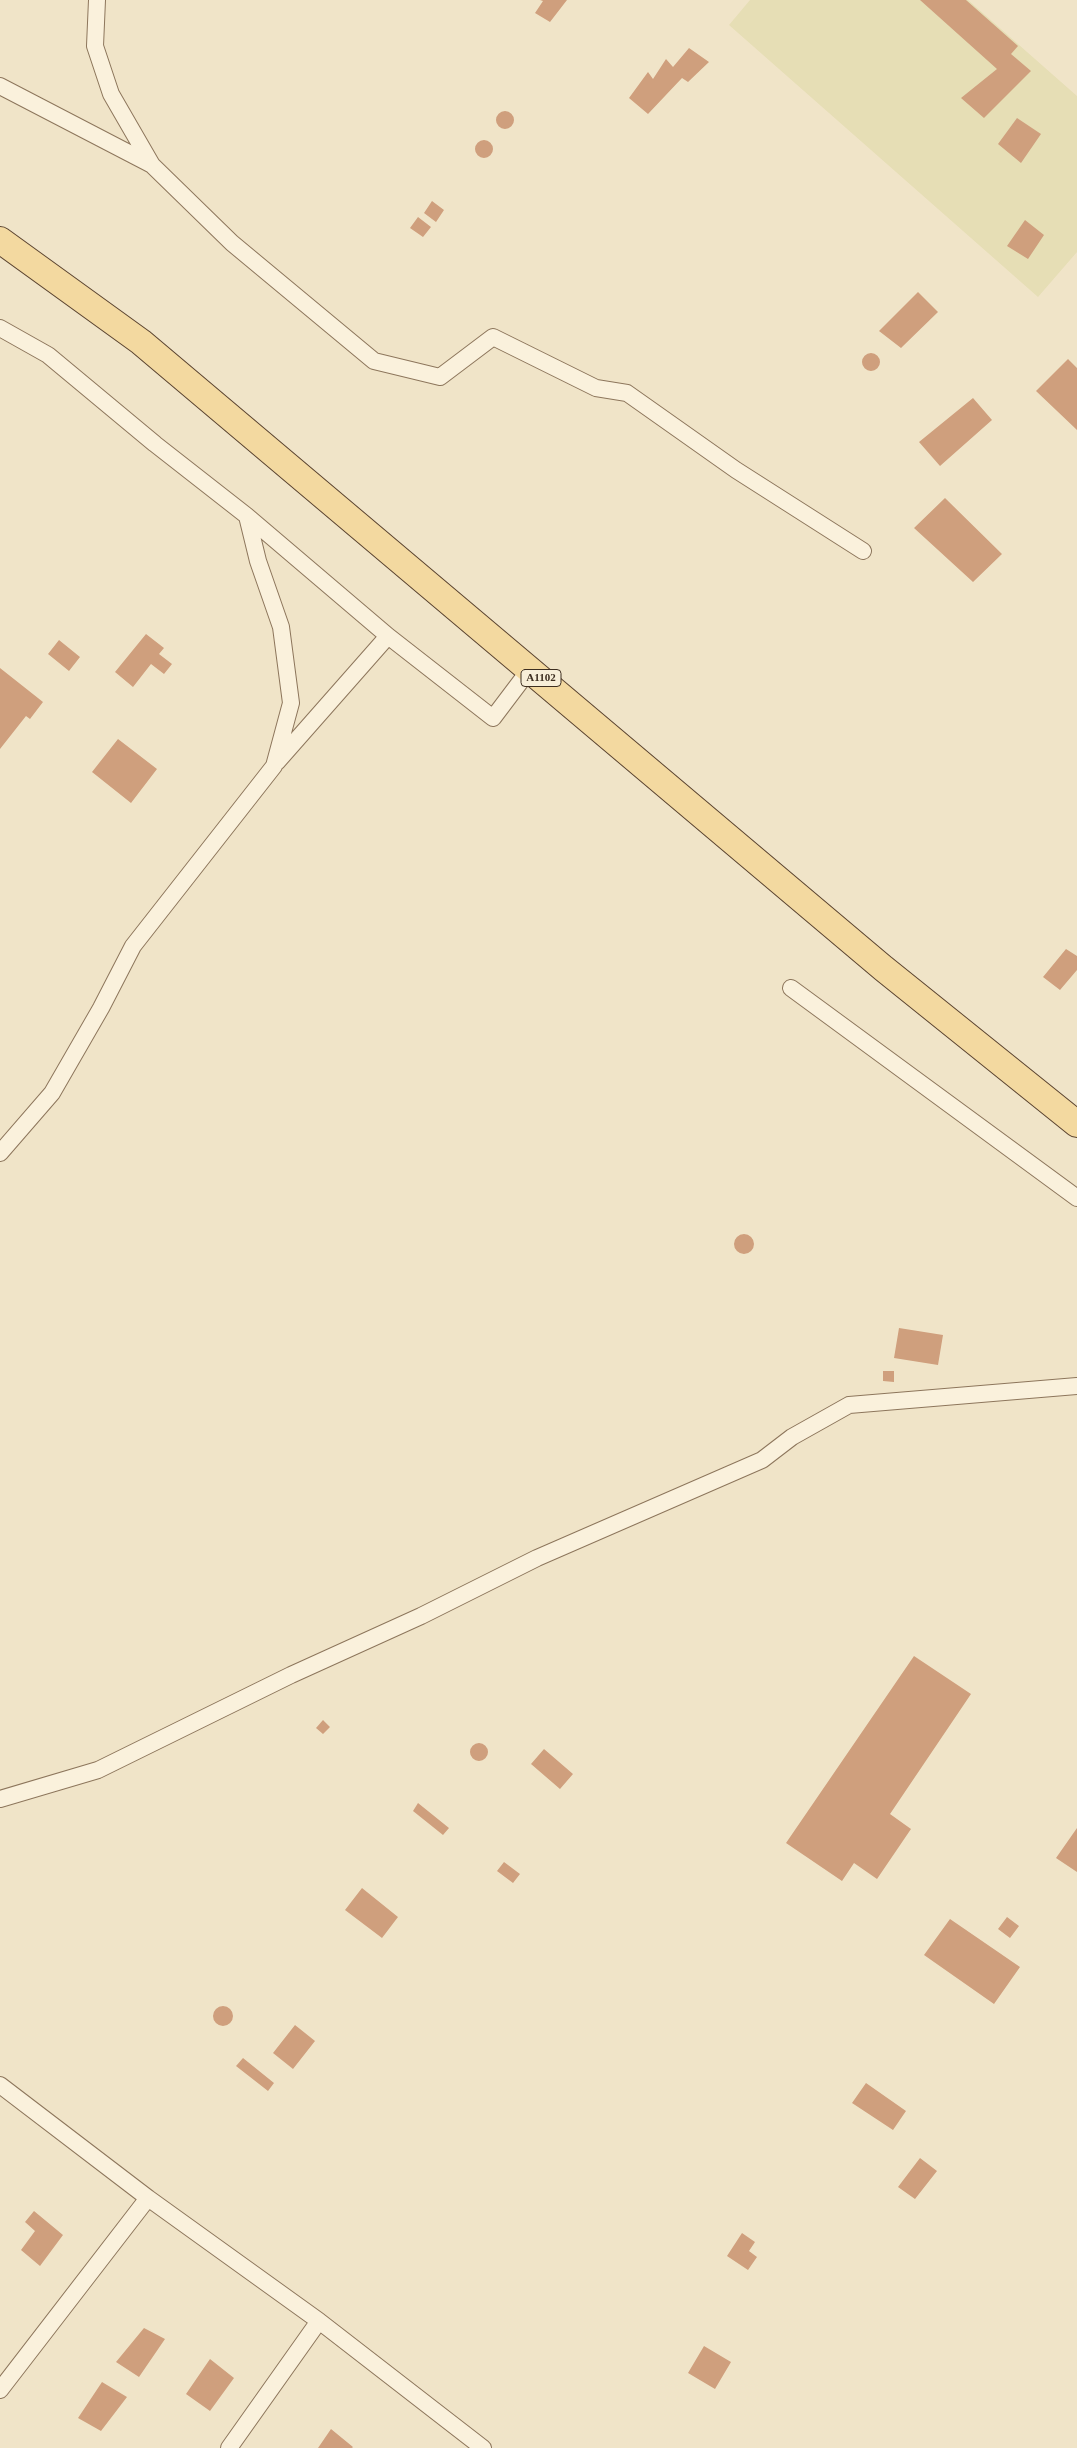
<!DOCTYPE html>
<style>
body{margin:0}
canvas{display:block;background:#f0e4c8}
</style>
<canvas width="1077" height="2448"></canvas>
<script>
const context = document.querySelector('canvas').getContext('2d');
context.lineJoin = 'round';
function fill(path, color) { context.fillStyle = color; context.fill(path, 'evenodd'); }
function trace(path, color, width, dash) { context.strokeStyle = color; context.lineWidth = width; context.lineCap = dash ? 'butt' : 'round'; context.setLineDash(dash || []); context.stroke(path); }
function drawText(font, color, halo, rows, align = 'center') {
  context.font = font + ' "Times New Roman",serif'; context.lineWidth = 5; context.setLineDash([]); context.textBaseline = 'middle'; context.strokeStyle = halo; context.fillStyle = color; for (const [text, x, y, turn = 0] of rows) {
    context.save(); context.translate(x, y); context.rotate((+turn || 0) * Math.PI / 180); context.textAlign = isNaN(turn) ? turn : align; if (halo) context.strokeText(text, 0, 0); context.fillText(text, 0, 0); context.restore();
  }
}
fill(new Path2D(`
 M750,0H968L1077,96V252L1038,297L729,25Z`), '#e6deb5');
fill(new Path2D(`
 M540,0H567L550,22L535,13L543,1Z
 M920,0H966L1018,46L1011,54L1031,71L984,118L961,98L997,69Z
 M689,48L709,62L688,82L682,78L648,114L629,98L648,72L653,79L666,59L673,67Z
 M496 120a9 9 0 1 1 18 0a9 9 0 1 1-18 0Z
 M1017,118L1041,134L1021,163L998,144Z
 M475 149a9 9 0 1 1 18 0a9 9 0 1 1-18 0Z
 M432,201L444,210L436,222L424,213Z
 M418,217L431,227L423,237L410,228Z
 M1025,220L1044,235L1028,259L1007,246Z
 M918,292L938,312L901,348L879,331Z
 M862 362a9 9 0 1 1 18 0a9 9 0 1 1-18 0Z
 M1068,359L1077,368V430L1036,391Z
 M973,398L992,420L940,466L919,442Z
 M945,498L1002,554L973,582L914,528Z
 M146,634L164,648L159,654L172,664L164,674L151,664L133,687L115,672Z
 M59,640L80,657L69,671L48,654Z
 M0,668L43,702L30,719L26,716L0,749Z
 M118,739L157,769L131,803L92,772Z
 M1066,949L1077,956V970L1060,990L1043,977Z
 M734 1244a10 10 0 1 1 20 0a10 10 0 1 1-20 0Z
 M899,1328L943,1335L938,1365L894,1358Z
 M883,1371H894V1382L883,1381Z
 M914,1656L971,1694L890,1814L911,1829L877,1879L854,1863L842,1881L786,1843Z
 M323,1720L330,1727L323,1734L316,1728Z
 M470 1752a9 9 0 1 1 18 0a9 9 0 1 1-18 0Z
 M544,1749L573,1774L560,1789L531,1764Z
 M418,1803L449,1828L443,1835L413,1811Z
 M1077,1828V1872L1056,1858Z
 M504,1862L520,1874L513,1883L497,1871Z
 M362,1888L398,1917L382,1938L345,1910Z
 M1007,1917L1019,1926L1010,1938L998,1929Z
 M950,1919L1020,1967L994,2004L924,1955Z
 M213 2016a10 10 0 1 1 20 0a10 10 0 1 1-20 0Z
 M295,2025L315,2041L293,2069L273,2053Z
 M243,2058L274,2083L268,2091L236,2066Z
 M866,2083L906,2111L893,2130L852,2103Z
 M920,2158L937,2171L915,2199L898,2187Z
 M34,2211L63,2235L40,2266L21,2250L35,2231L25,2222Z
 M742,2233L755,2242L749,2251L757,2257L748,2270L727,2256Z
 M144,2328L165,2339L139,2377L116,2362Z
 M704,2346L731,2362L715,2389L688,2373Z
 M210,2359L234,2378L210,2411L186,2394Z
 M102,2382L127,2397L101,2431L78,2418Z
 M331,2429L353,2447L352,2448H318Z`), '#cf9f7d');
const street = new Path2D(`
 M97,0L95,46L111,94L152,165L232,243L374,361L440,377L493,337L596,388L627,393L736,470L863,551
 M0,86L152,165
 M0,328L48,355L155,444L247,516L388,636L493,718L530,669
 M277,762L388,636
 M791,988L1077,1198
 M0,1153L52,1093L101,1008L133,946L274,766L291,703L281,627L258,561L247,516
 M0,1799L98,1770L291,1675L421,1616L537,1558L762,1460L792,1437L849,1405L1077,1386
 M0,2085L148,2198L319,2321L483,2448
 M0,2390L148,2198
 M229,2448L319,2321`);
const primary = new Path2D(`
 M0,240L141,342L883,968L1077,1124`);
trace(street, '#8d765c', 18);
trace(primary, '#5b4430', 28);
trace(street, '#faf1dc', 16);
trace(primary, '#f3d9a0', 26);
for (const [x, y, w] of [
 [541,678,40]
]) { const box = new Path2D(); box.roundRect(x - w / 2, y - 8.5, w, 17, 4); context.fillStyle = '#f7eed8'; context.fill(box); trace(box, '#3d2e20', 1); }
drawText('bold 11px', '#3d2e20', null, [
 ["A1102",541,678]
]);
</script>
